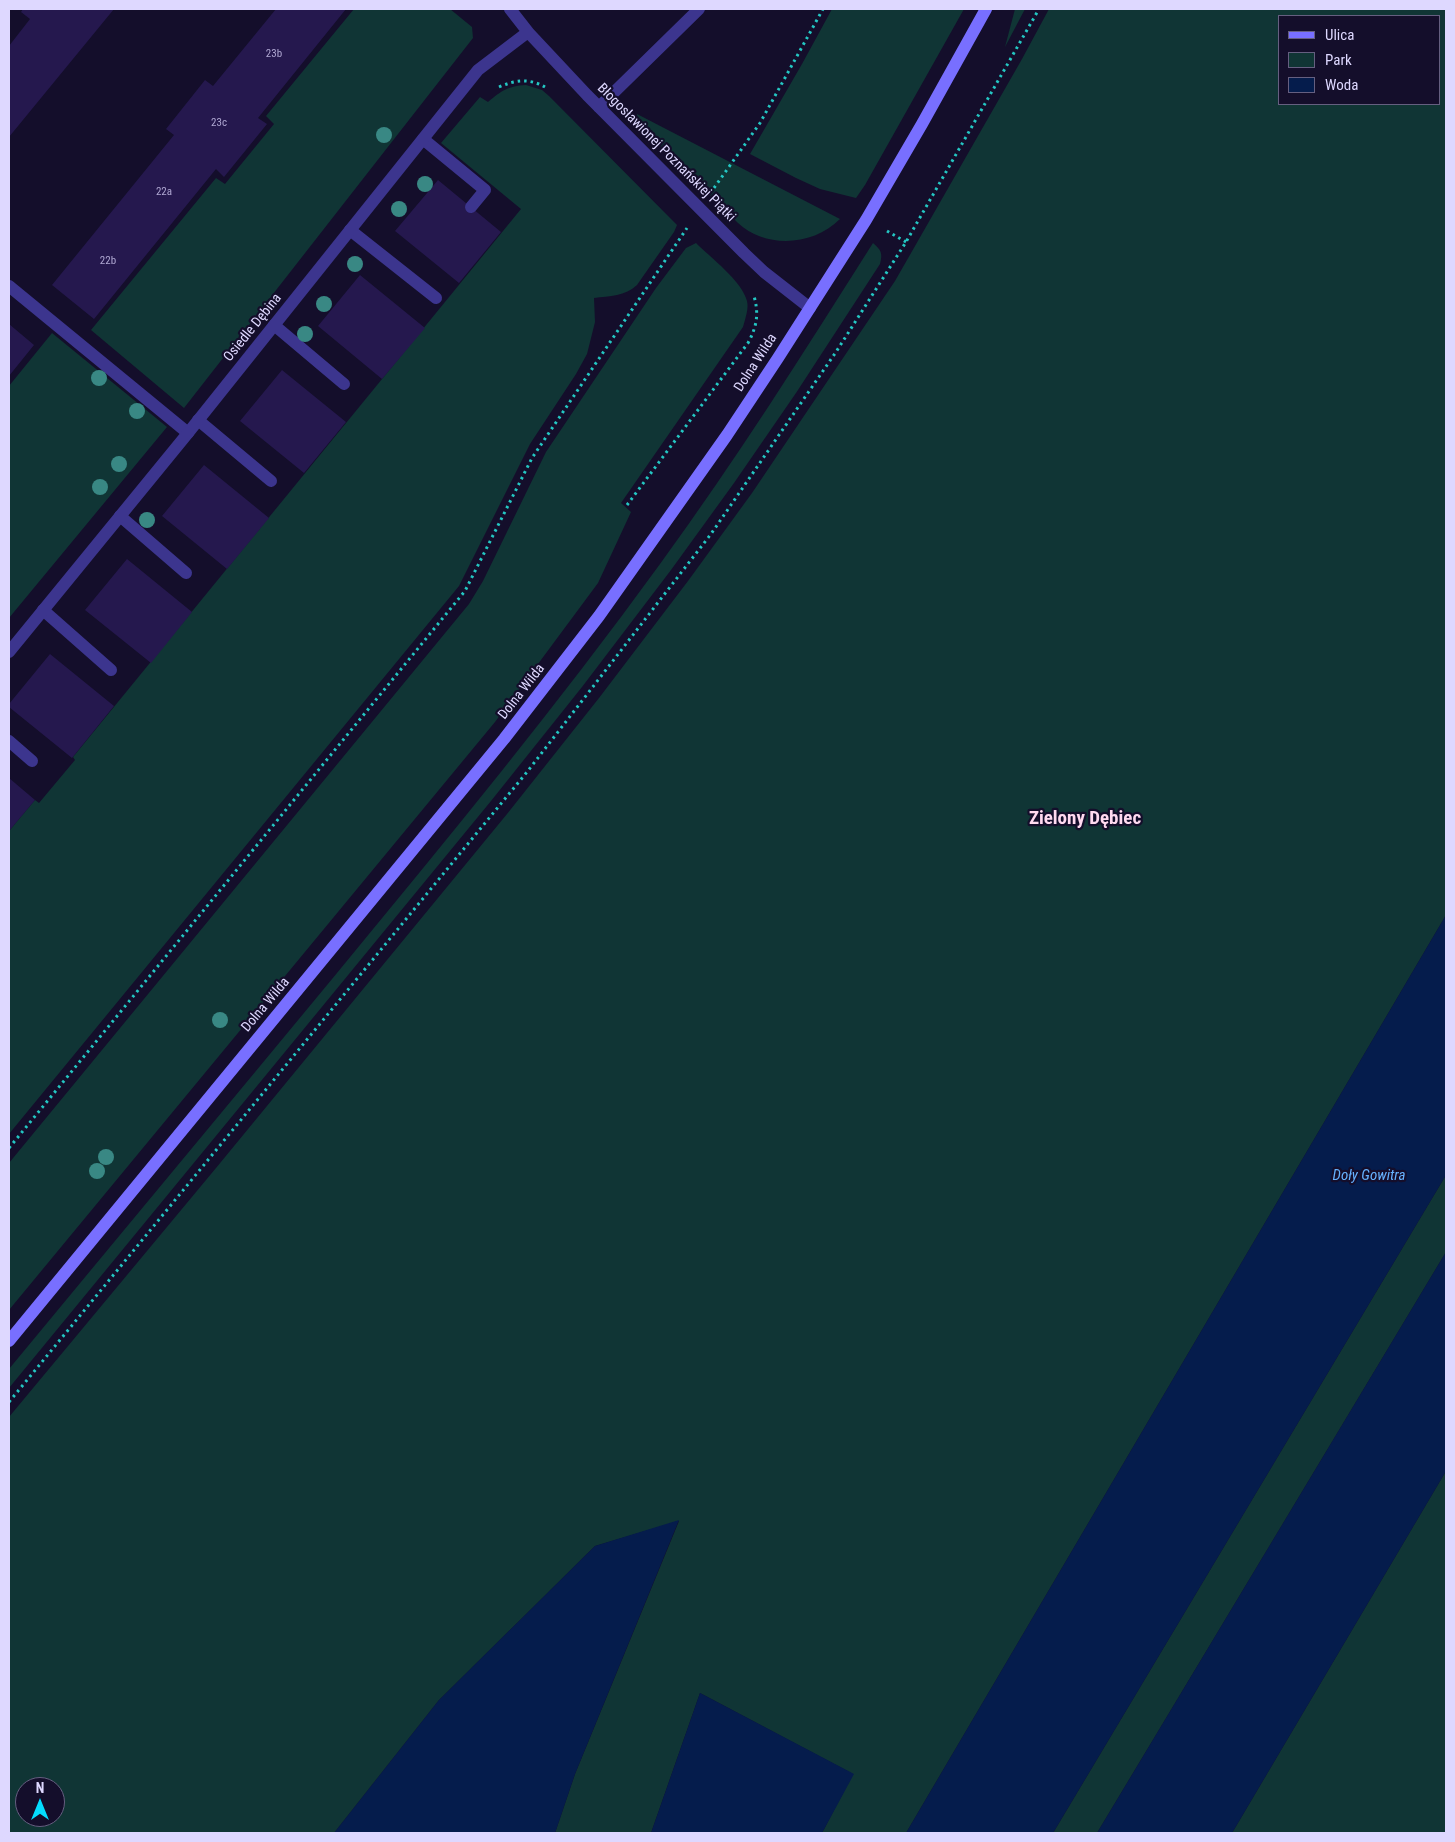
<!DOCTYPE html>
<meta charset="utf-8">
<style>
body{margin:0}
#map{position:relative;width:1455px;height:1842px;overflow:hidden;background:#140e2b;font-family:"Roboto Condensed",sans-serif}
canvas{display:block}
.frame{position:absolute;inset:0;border:10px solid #ded8ff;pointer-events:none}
.legend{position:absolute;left:1278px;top:15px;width:162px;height:90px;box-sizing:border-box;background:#140e2b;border:1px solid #655f80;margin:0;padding:6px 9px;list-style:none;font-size:15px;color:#ded8ff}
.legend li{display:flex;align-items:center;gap:10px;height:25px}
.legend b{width:25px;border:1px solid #655f80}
.north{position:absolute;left:15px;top:1777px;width:50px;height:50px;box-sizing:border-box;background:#140e2b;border:1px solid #655f80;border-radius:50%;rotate:0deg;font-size:14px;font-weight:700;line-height:20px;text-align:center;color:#ded8ff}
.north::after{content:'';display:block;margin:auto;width:18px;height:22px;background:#04dcff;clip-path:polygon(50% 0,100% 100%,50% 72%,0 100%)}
</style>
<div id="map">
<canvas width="1455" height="1842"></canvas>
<div class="frame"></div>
<ul class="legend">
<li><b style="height:6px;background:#786fff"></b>Ulica</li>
<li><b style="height:14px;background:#103535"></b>Park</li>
<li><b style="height:14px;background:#051c4c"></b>Woda</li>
</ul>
<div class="north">N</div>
</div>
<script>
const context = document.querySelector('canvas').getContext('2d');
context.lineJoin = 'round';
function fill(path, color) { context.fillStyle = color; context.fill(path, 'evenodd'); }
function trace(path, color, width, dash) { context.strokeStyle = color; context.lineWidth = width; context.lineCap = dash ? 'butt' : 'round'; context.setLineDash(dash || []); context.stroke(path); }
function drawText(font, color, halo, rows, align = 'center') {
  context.font = font + ' "Roboto Condensed",sans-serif'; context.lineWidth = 4.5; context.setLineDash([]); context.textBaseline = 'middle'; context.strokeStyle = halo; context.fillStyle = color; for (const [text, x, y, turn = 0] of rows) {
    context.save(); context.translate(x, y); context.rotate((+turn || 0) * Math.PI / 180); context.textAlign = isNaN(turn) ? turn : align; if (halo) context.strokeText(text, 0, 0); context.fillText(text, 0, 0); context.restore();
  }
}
fill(new Path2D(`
 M354,9H450L472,27L473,38L184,408L91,330L216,178L225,184L274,124L266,116Z
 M832,9H964L865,185L856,198L820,189L796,178L750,154L802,64Z
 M1015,9H1025L1005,47Z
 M1049,9H1446V915L906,1833H822L853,1774L700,1693L651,1833H555L575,1774L679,1521L595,1546L439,1700L334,1833H9V1417L216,1168L507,814L599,698L688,581L752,493L895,281L1022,59ZM1279,16H1439V104H1279ZM25,1787H55V1817H25Z
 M526,85L542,90L549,96L677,225L674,232L637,285C625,296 610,296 594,298L595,322L587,354L576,374L530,444L459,586L9,1134V831L35,800L39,803L75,760L73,757L521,209L441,143L480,97L488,102C501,91 508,86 526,85Z
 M637,114L840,219C813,246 766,249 738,223L638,124Z
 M696,243C711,258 742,281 747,301C749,309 745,319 743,327L621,503L631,512L598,583L495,722L9,1310V1163L469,604L483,581L546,452L656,288L686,248Z
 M873,243C881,250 883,253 880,264L796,393L734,483L671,570L582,687L491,801L9,1388V1369C118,1237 228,1105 337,973C447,839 558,705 660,564C736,460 804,352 873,243Z
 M52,333L167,427L9,618V386Z
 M1446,1175V1252L1097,1833H1053Z
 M1446,1471V1833H1232Z`), '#103535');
fill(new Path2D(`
 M1446,915V1175L1053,1833H906Z
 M1446,1252V1471L1232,1833H1097Z
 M679,1520L575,1774L555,1833H334L439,1700L595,1546Z
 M700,1693L854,1774L822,1833H651Z`), '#051c4c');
fill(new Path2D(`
 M23,9H114L9,137V46L30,19L21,12Z
 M276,9H346L258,118L267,124L224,177L216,169L94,319L52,285L174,135L166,129L205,80L213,86Z
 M438,180L501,232L459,283L395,231Z
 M360,275L425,328L382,379L318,326Z
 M9,324L34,345L9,376Z
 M282,370L346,422L304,473L240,421Z
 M204,465L269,518L227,569L162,516Z
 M127,559L192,612L151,663L85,610Z
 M50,654L114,706L72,758L9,707V704Z
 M9,778L35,800L9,831Z`), '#25184e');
trace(new Path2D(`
 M499,87C515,80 529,78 545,87
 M714,188L760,123L823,9
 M887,231L906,242
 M627,505L748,343C757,326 759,314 754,296
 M9,1148L465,591L532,458L687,228
 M9,1402L527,772L711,534L836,352L906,242L1039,9`), '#24c7c3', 3, [2.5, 4]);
trace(new Path2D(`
 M599,107L699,9
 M423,139L485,190L471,207
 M350,230L436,298
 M9,286L188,433
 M274,325L344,384
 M198,420L271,481
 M120,516L186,573
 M43,610L111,670
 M9,741L32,761`), '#3c358e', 12);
trace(new Path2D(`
 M510,9L528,32L587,95L744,253L764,272L810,308
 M9,652L188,433L478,70L528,32`), '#3c358e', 12);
trace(new Path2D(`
 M9,1341L504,739L599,616L727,435L778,358L866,220L922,124L986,9`), '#786fff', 12);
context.fillStyle = '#398884';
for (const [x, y] of [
 [384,135],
 [425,184],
 [399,209],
 [355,264],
 [324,304],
 [305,334],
 [99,378],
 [137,411],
 [119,464],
 [100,487],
 [147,520],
 [220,1020],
 [106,1157],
 [97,1171]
]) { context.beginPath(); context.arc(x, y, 8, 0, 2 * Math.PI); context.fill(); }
drawText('11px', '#b0a8d3', null, [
 ["23b",274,54],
 ["23c",219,123],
 ["22a",164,192],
 ["22b",108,261]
]);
drawText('14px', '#ded8ff', '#140e2b', [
 ["Błogosławionej Poznańskiej Piątki",666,153,45],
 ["Osiedle Dębina",253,328,-51],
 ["Dolna Wilda",756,363,-57],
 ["Dolna Wilda",522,692,-52],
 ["Dolna Wilda",266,1005,-50]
]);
drawText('italic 15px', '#66b2ff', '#140e2b', [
 ["Doły Gowitra",1369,1176]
]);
drawText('bold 19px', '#ffdaf0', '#140e2b', [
 ["Zielony Dębiec",1085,819]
]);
</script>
